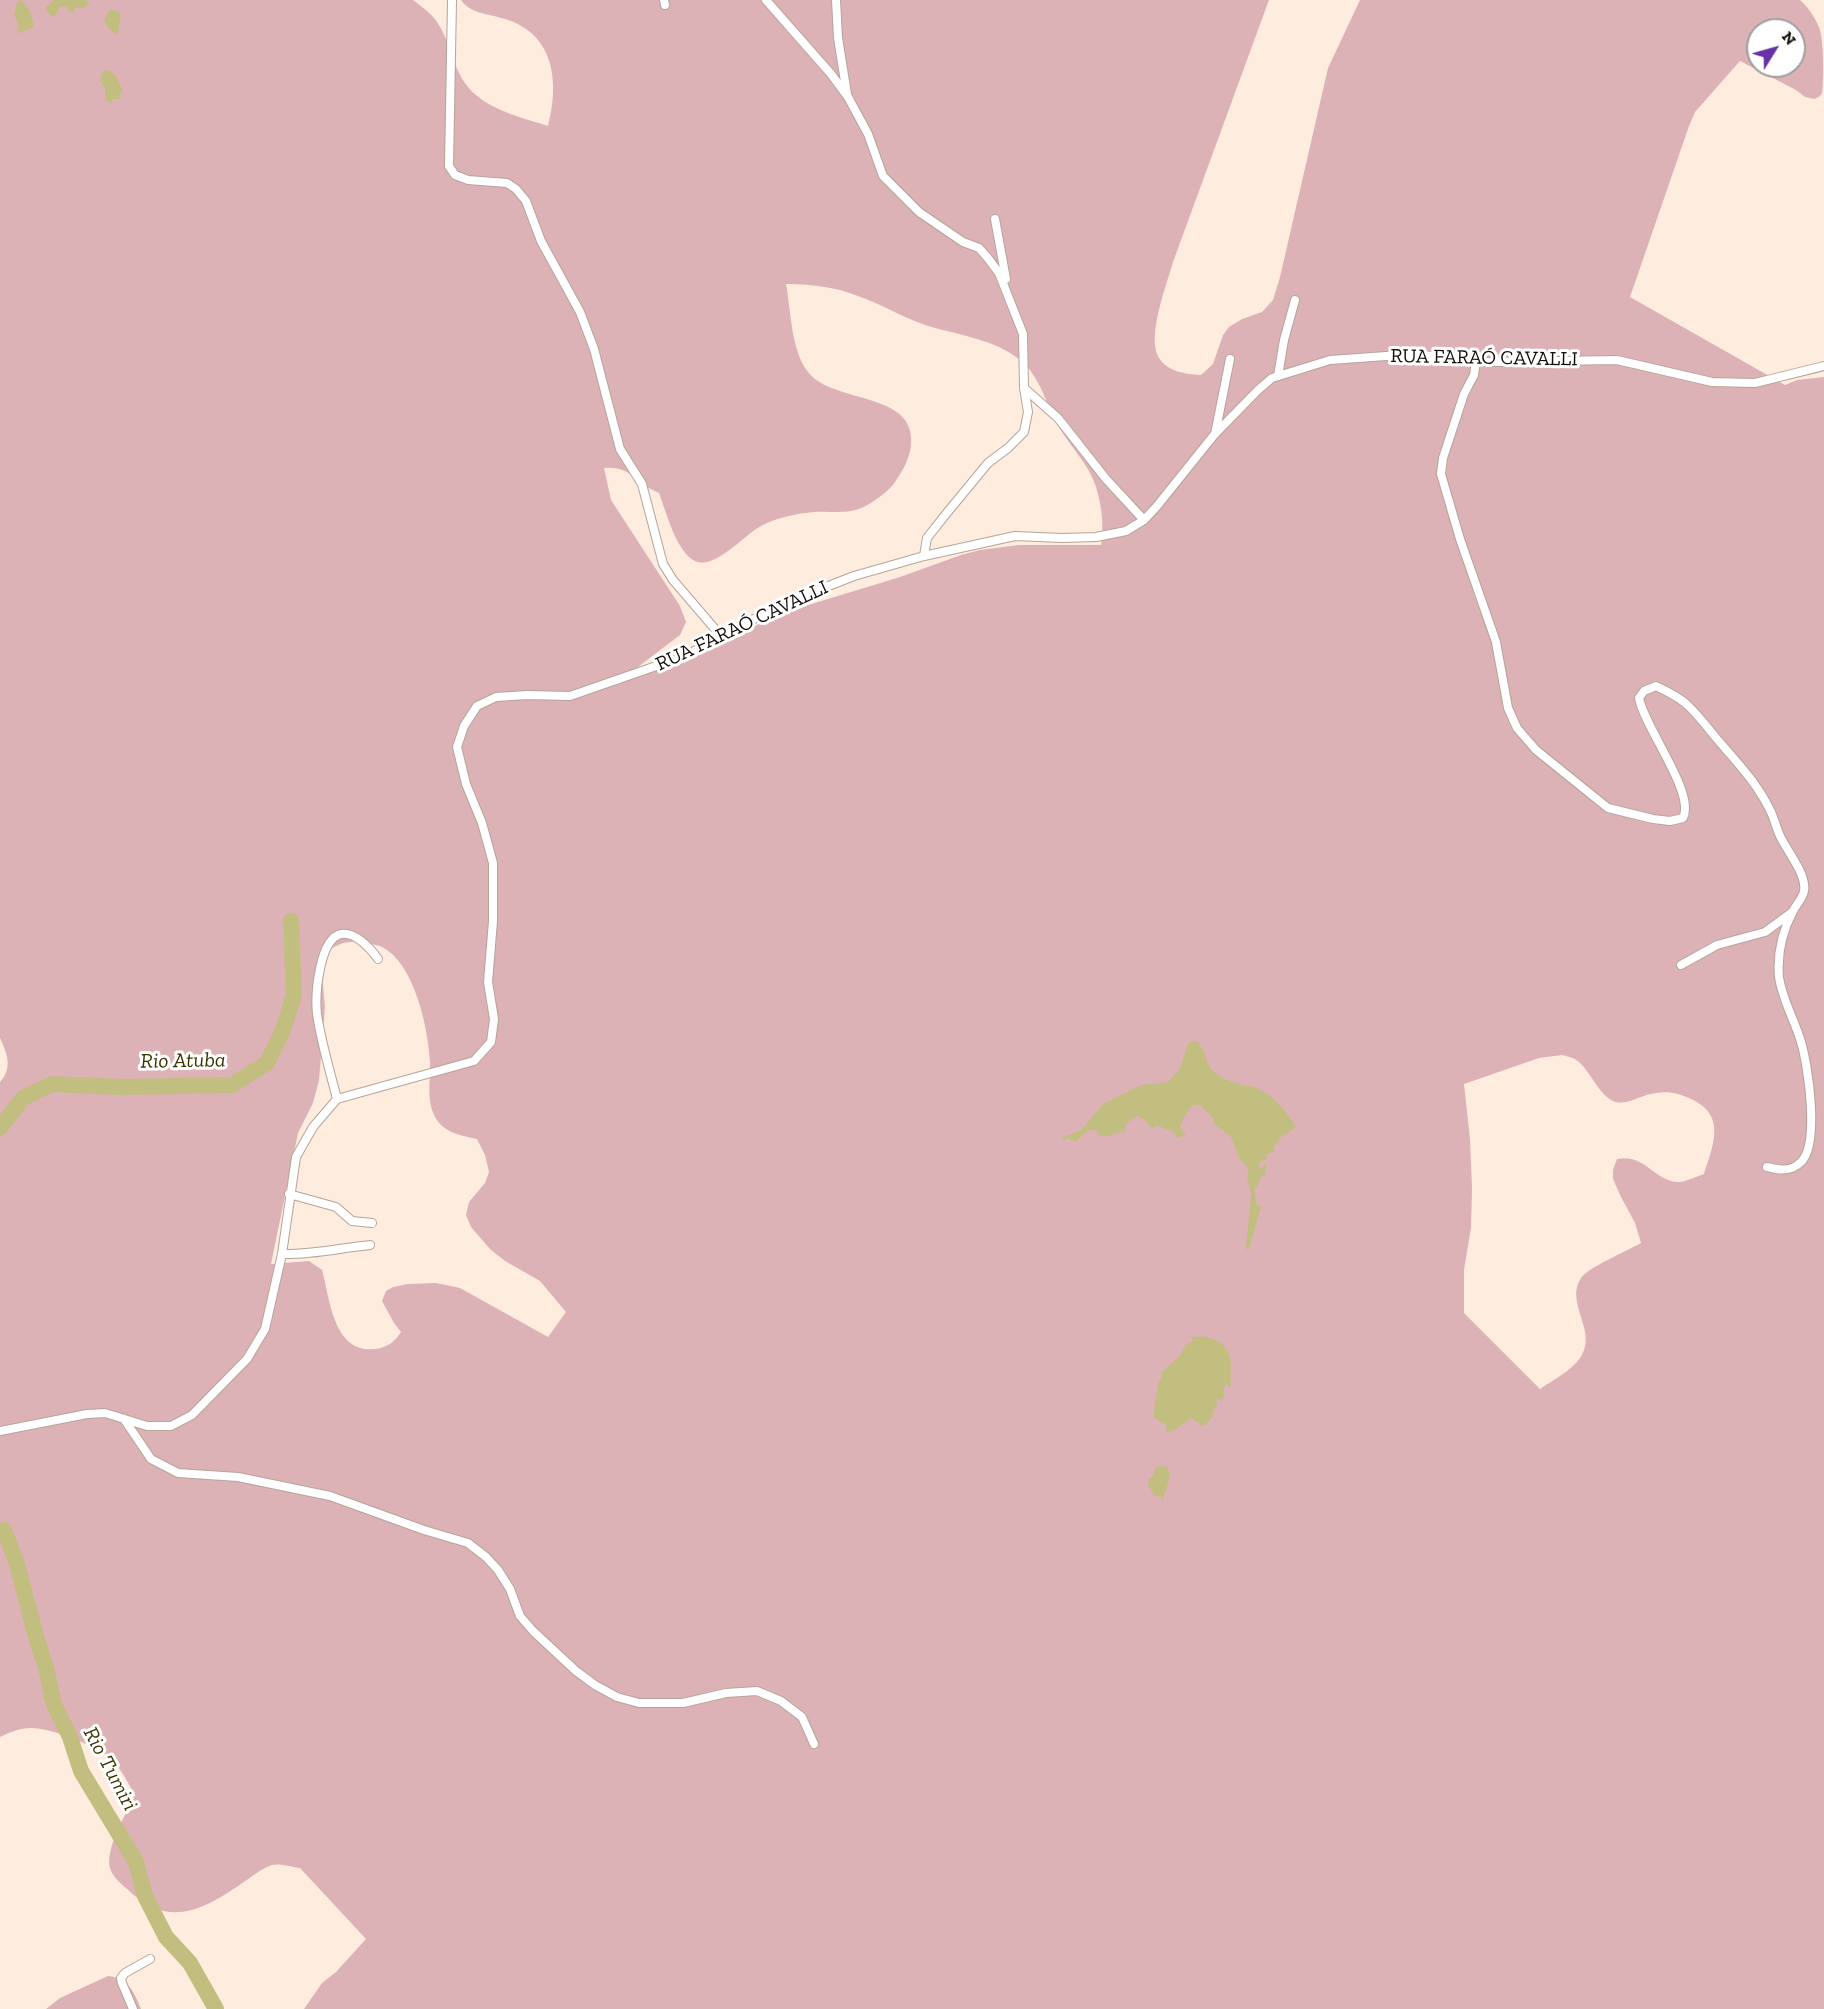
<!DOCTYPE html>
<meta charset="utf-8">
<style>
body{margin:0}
#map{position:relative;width:1824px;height:2009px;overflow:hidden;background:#feecdf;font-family:"Zilla Slab",serif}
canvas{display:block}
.north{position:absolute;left:1746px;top:18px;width:60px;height:60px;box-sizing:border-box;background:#fff;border:2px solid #a19f9d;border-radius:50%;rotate:53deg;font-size:16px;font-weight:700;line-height:24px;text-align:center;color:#140f0b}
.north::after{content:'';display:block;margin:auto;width:21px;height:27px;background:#6731a8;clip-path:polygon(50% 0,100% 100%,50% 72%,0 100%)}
</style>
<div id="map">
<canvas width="1824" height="2009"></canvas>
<div class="north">N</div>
</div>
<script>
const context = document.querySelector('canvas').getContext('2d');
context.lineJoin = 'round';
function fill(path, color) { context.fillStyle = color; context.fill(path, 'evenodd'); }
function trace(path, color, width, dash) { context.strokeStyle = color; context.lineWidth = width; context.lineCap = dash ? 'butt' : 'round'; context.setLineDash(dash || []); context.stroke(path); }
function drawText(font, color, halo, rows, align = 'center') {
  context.font = font + ' "Zilla Slab",serif'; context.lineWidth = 6; context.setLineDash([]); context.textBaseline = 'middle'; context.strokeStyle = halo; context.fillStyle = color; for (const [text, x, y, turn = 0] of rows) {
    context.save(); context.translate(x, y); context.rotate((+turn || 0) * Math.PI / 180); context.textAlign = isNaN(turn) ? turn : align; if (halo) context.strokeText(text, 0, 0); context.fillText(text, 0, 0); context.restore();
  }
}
fill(new Path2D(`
 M0,0H413C422,7 431,13 437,22C453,45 452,75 476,95C496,112 524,118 548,126C560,81 554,31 501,18C486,13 471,14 461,0H1269L1173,262C1167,284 1146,337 1159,358C1168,372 1186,374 1201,375L1213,364L1223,335L1229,327L1242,319L1262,312L1273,300L1280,277L1328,68L1360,0H1800C1809,8 1814,16 1819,27C1824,40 1824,81 1822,93C1820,97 1818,97 1815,99L1805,97L1796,90L1740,61L1695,112L1689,126L1630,297L1785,385L1797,380L1824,377V2009H304L322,1983L336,1972L366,1939L300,1868C292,1867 280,1863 272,1865C262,1868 250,1878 241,1884C200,1912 167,1928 127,1889C120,1883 112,1876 110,1868C105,1847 127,1813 135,1795C128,1783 122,1770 112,1760C98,1746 51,1728 31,1728C20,1728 10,1732 0,1737V1082C13,1068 7,1053 0,1038ZM1758,30H1794V66H1758ZM786,284C810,284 836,287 858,296C881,304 902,317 925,325C956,335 992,338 1019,359C1041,376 1046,406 1060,429C1072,448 1089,465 1096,487C1102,507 1104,525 1101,545H1019L980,550L961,555L900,577L805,606L752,627L722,641L630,673L680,635L686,622L680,606L611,500L604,468C633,466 635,484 659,493C666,511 676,552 695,561C715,570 744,535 761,526C774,519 790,515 805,513C835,508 850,520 878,498C885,493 890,489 895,482C902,472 910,458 911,445C917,391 832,404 808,372C791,351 791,310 786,284ZM357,941C364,943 373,944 380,946C414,961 428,1027 430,1061C431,1080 425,1102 437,1120C445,1133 463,1136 477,1139L485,1155L489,1172L485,1183L469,1202L466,1215L471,1227L490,1249L505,1261L540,1281L566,1312L548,1337L460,1288L436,1283L408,1284L393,1287L386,1291L382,1301L394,1323L401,1332C395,1342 386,1348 375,1349C333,1354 330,1298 322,1270L309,1261L271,1264L298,1133L313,1103L319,1080L325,1007L320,953L343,943ZM1562,1055C1566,1056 1571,1057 1575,1059C1590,1068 1599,1098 1616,1102C1628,1105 1643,1094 1656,1093C1669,1091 1680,1094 1691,1099C1727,1115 1713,1146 1704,1174C1697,1176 1688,1181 1680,1182C1655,1183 1646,1153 1617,1159L1613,1170V1179L1620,1195L1635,1223L1641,1243C1629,1250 1587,1268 1581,1278C1564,1303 1599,1332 1580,1358C1571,1371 1553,1380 1540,1389L1464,1313V1270L1471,1228L1472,1188L1470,1139L1464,1084L1539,1058Z
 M108,1976C128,1978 135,1993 141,2009H46L60,1998Z`), '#dcb2b6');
fill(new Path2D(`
 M21,0C29,7 34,18 33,28L22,31V34L17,31L19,25L14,15L17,3Z
 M54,0H86L90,5H86L84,8H74L73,9L75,13L70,12L66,6L59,7L55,17L50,15L45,8Z
 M110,9L116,11L121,15L118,34L111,31L104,21Z
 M105,70C117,71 118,82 123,91L119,95L120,99H113L111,104L105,99V88L100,81L101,74Z
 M1197,1041C1198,1044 1201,1046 1202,1049C1207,1055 1206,1064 1212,1070C1225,1083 1240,1083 1256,1088C1274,1095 1286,1111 1296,1127L1281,1137L1273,1148L1275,1151L1266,1155L1267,1159L1259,1162L1260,1170L1265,1164L1266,1165L1265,1175L1261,1176L1259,1184L1254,1189L1257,1205L1261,1206L1249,1249L1247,1250L1246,1248L1251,1194L1247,1176L1249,1169L1239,1158L1231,1137L1213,1123L1214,1119L1200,1105H1193C1187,1112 1182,1119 1180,1128L1186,1135L1176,1138L1175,1133L1157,1125L1153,1128L1150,1127L1147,1122L1138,1115L1127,1123L1124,1132L1114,1133L1111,1136H1100L1096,1130H1089L1075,1142L1067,1138L1065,1140L1061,1138L1081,1130L1103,1104L1141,1085L1168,1082L1179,1070L1189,1042Z
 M1192,1337C1205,1335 1224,1340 1229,1354C1232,1361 1230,1380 1231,1388L1227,1384L1223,1388L1225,1393L1222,1400L1217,1399L1216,1402L1218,1405L1213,1410L1212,1418L1203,1426L1191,1418L1178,1428L1167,1433L1166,1425L1153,1417L1158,1384L1162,1376L1160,1374C1165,1369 1171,1364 1176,1360C1183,1353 1183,1345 1193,1341Z
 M1164,1466L1168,1468L1170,1477L1162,1502L1161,1497L1154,1495L1148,1484L1149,1478L1152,1477L1156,1467Z`), '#c1be80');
trace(new Path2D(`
 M0,1128L23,1098L52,1084L123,1087L232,1085L267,1063L283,1030L294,995L291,921
 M4,1530L17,1564L35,1633L46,1668L54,1705L70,1737L81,1771L136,1862L145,1896L166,1937L190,1963L216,2009`), '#c1be80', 16);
const minor = new Path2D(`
 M452,0L449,166L455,175L468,180L507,183L516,189L526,201L541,241L580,312L594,349L620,449L642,484L663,564L673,580L721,636
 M664,0L665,5
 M766,0L831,74L848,97L868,134L883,176L919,212L963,242L979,248L987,257L999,273L1023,334L1024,388L1028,412L1024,432L1008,448L988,463L946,514L927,538L924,556
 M836,0L838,38L847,94
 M995,219L1006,279
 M1476,361L1474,375L1464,394L1443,458L1441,474L1460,539L1496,642L1508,708L1517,728L1536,750L1608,808L1653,819L1670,821L1683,818C1696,793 1644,727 1639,698L1644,691L1656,686C1666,691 1675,695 1684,702C1696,712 1707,727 1717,739C1736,761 1756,782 1769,808C1774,817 1776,828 1781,838C1788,852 1807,875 1804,891C1803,898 1796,905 1793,911C1782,932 1777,953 1779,977C1782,999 1795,1021 1801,1042C1808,1065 1820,1144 1801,1162C1791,1172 1779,1170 1767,1167
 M1278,376L1284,340L1295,300
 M1024,388L1058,418L1106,479L1144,520
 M1215,434L1230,359
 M1681,965L1717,945L1765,932L1791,913
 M337,1099C330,1071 321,1042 317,1014C315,995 319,939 341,934C355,931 371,949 378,959
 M289,1194L336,1207L352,1221L372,1223
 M282,1254C311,1255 340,1248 370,1245
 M124,1419L151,1459L178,1473L238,1477L330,1496L424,1530L468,1543L486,1557L498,1570L510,1589L520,1616L533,1631L576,1671L595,1685L617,1697L639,1703H683L726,1693L757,1691L781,1701L802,1717L814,1744
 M0,1431L87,1414L105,1413L147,1426H171L192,1415L247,1359L265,1329L282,1254L296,1157L313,1127L337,1099L474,1061L491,1042L494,1019L488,982L493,921V863L482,823L466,784L457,747L464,726L477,706L496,697L527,695L570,696L685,656L740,626L790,601L854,576L924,556L1015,536L1062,538L1096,537L1126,531L1144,520L1157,506L1214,435L1258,390L1272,378L1330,360L1414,354L1485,362L1617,360L1712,382L1755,383L1824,366
 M133,2009L122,1983L121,1978L125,1973L150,1959`);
trace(minor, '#b5a499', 10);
trace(minor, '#fff', 8);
drawText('20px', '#140f0b', '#fff', [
 ["RUA FARAÓ CAVALLI",1484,358,1],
 ["RUA FARAÓ CAVALLI",742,626,-25]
]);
drawText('italic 21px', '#393502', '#fff', [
 ["Rio Atuba",183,1061,-1],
 ["Rio Tumiri",110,1769,62]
]);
</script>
